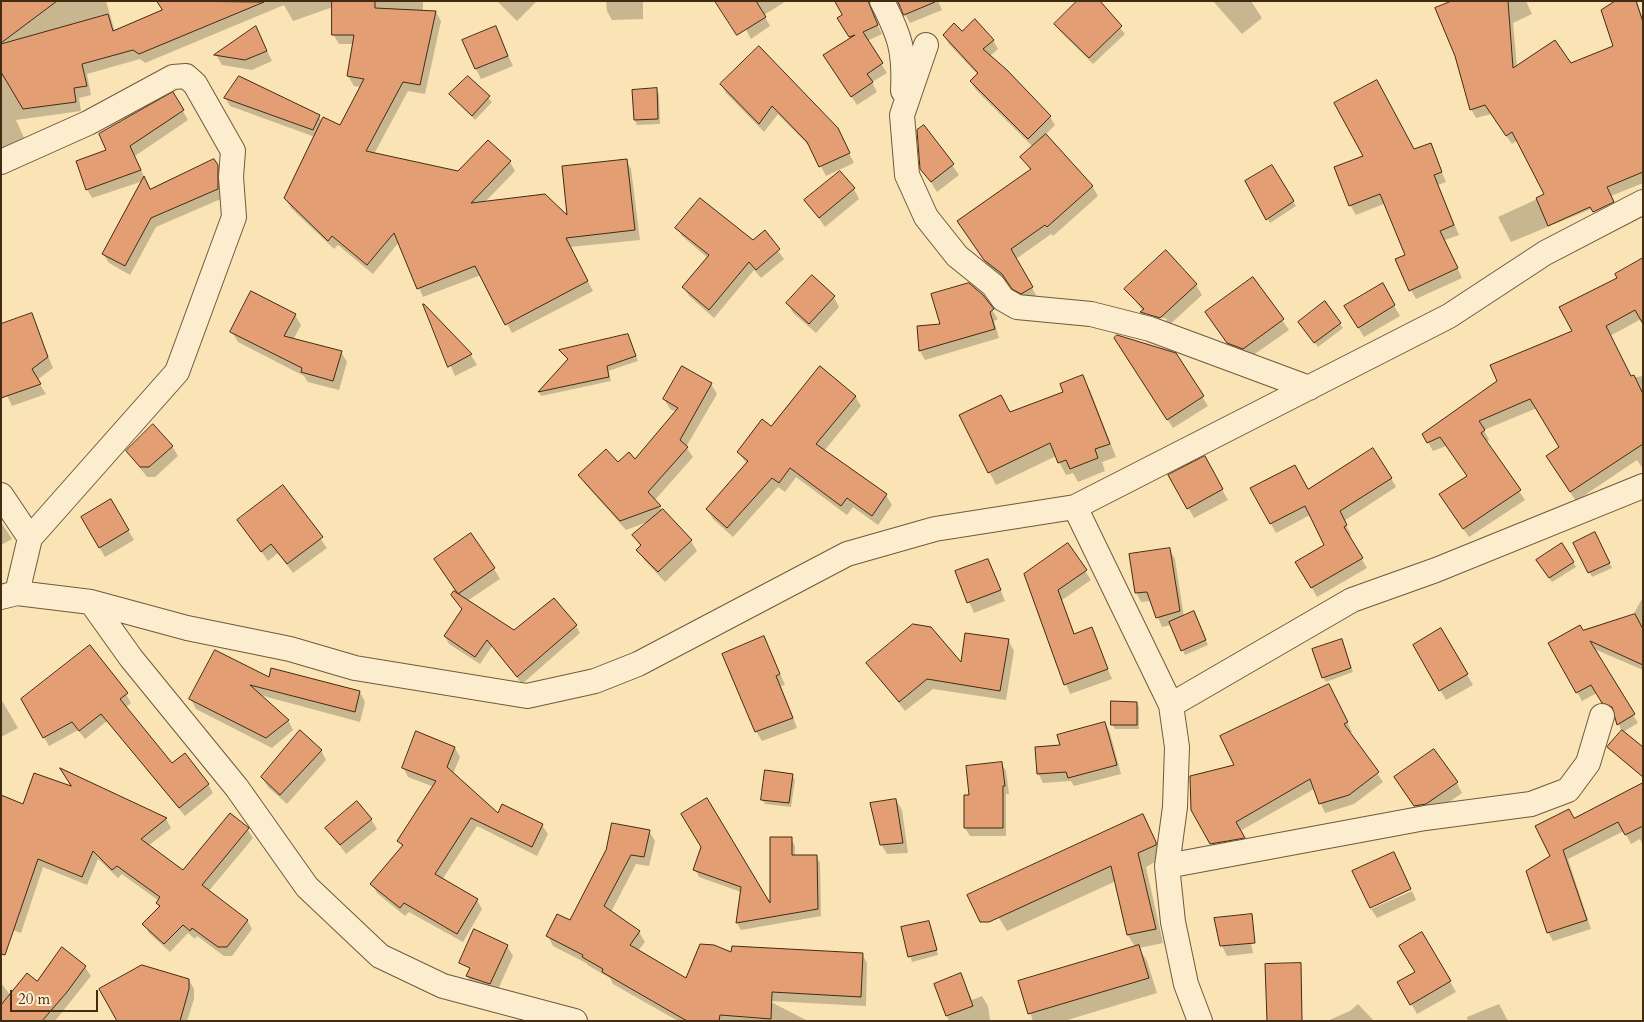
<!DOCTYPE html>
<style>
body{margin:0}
#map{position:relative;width:1644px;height:1022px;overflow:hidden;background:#fae4b5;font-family:Cardo,serif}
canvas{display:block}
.frame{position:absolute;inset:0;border:2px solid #422b13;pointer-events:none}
.scale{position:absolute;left:10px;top:990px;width:88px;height:22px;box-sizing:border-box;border:2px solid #422b13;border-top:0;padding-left:6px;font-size:15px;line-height:18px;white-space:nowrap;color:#422b13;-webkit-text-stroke:4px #fcedcf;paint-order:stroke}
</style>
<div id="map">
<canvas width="1644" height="1022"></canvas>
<div class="frame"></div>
<div class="scale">20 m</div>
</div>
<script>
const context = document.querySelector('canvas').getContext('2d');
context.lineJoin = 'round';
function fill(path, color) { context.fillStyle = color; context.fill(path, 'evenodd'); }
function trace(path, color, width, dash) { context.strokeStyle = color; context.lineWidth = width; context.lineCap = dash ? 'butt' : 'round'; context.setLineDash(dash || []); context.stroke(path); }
fill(new Path2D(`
 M1,1H106L115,32L163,11L169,1H423V11L436,12L441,21L425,94L408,91L374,154L459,173L510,162L515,171L485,202L569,218L626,160L631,169L640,240L570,247L593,291L512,333L481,275L423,297L399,242L373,274L338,245L334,249L291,208L285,198L315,137L230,106L225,98L319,116L322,123L340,127L361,87L354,86L348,76L354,44H339L333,34V7L293,21L284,5L145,63L140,59L87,74L91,95L79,98L81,111L16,120L26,142L1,153Z
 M497,1H537L517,21Z
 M606,1H643V19L612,20L607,11Z
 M731,1H786L764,15L770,26L751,39Z
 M837,1H877L873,9L874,17L882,34L867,41L887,73L872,82L877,92L857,105L830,64L851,39L839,19L844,16Z
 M897,1H938L942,10L910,23Z
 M1098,1L1125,34L1093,64L1060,31L1056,24Z
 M1213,1H1251L1262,18L1242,34Z
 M1479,1H1526L1532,14L1513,23L1517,67L1570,64L1615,47L1617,1H1637L1643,19V183L1611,196L1613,200L1511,242L1498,217L1546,195L1518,140L1512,144L1491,114L1476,118L1471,109Z
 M495,27L513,66L481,79L476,69Z
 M256,28L272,61L252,70L222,65L216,55Z
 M962,33L993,40L998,49L989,57L1050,117L1055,125L1045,135L1092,186L1098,196L1053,236L1051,234L1016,259L1037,297L1027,302L1019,298L1009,284L991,270L964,230L1031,171L1022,157L1033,147L976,90L971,82L978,75L949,44L944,35Z
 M468,77L492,102L475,120L451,95Z
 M721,84L837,129L854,163L826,176L812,149L778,114L764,132L726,93Z
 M656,89L659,94L660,124L637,125L635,120Z
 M173,94L188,120L135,156L150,190L214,160L223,176V198L156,227L130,275L109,263L103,254L143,181L92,198L87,189L108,151Z
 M924,126L959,175L937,192L922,168Z
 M1430,144L1446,182L1438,185L1459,235L1445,240L1462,278L1416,299L1411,290L1407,255L1386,203L1356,215L1350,205Z
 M1272,167L1296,206L1270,223L1247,181Z
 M854,189L859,199L825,227L806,200Z
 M677,228L753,242L764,232L784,259L761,278L754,270L714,318L689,296L684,287L708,258L682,236Z
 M1619,278L1643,318L1610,336L1631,378L1643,376V469L1637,460L1576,501L1552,465L1560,447L1537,408L1484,430L1489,440L1486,442L1525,500L1469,537L1446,504L1468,477L1446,446L1433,451L1423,434L1573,331Z
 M1253,279L1289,330L1249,358L1234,353L1206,312Z
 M1196,285L1202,295L1166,328L1147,322L1142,313L1143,311L1126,289ZM1145,313L1167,319L1166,321L1145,315Z
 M1382,285L1400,316L1364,337L1346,306Z
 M982,295L998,319L994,321L999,338L925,360L920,351L918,327L942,325Z
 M834,297L839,307L816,333L793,313L788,303Z
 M1325,303L1343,328L1318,347L1302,327Z
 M427,309L471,355L477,365L455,376Z
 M31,314L53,368L37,380L46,394L12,406L1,383Z
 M295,315L301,325L293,340L341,352L347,362L339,390L308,382L304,376L238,342L232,332Z
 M630,340L638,361L608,371L611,381L541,396L539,392L568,360L561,351Z
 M1120,347L1175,354L1208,406L1173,428Z
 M1082,377L1090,390L1116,457L1102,462L1105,471L1078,482L1073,473L1066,475L1056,456L996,485L961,416L1010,413L1065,393Z
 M711,384L717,394L686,447L693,457L654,501L691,541L697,551L665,582L644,560L638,550L641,547L633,535L650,521L626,530L585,484L580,475L635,460L676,412L670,409L664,399Z
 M855,396L861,406L824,451L886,495L892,505L878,525L853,507L847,515L796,477L785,492L778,487L733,537L713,519L707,509L747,464L738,452L771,428Z
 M172,446L178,456L155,477H147L127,451Z
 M1204,458L1228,500L1194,518L1170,475Z
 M1391,478L1396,487L1344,521L1351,535L1348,536L1367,568L1317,597L1297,562L1326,545L1310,515L1276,533L1271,524L1308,490Z
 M283,487L327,548L293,573L278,553L268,561L239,520Z
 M111,501L134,540L105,557L82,518Z
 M1,522L12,539L1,545Z
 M1597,538L1612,568L1592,577L1575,543Z
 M1068,545L1091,580L1062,600L1075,635L1091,629L1112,679L1070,694L1025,574Z
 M1562,545L1576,567L1552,582L1540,565Z
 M1169,549L1175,559L1184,617H1196L1208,645L1185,655L1171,625L1162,627L1151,601L1141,602L1136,592Z
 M988,560L1005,601L974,613L956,572Z
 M494,569L500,579L467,601L514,632L576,626L580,633L522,684L492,646L480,664L449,644L445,636L463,610L452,595L460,597L441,570Z
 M1643,597V670L1592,648L1638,723L1623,732L1643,748V778L1609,747L1622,732L1615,714L1608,711L1597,693L1582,701L1550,643L1632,617Z
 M1441,630L1473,685L1446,700L1414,645Z
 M1008,640L1014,651L1006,700L933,689L905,711L868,663L961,665Z
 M1344,645L1353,672L1326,682L1323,677Z
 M769,648L785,685L781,686L797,728L762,741L756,731Z
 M269,679L360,692L365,702L360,722L260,695L288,720L293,730L272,748L196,709L191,699Z
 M126,694L131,703L125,708L172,765L208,784L213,793L185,816L107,721L85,739L78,730L49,746L22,699Z
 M1333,694L1352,732L1349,733L1383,782L1354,804L1325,813L1314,789L1240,831L1249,847L1217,853L1192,810L1236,766Z
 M1,699L18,728L1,737Z
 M1137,703L1139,707V729H1115L1112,724Z
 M1105,723L1110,733L1121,774L1074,786L1071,781L1043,783L1038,773Z
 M455,748L460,757L453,774L498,815L542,825L548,834L537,856L477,826L442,880L477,900L482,909L463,942L409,912L405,916L377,893L372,884L403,847L399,841L434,787L408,777L403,767Z
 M321,750L326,760L287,804L268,787L262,777Z
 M1001,763L1006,771L1009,794H1006V836H970L965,828L971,796Z
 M63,771L166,819L171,828L148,846L183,872L231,815L248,830L253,838L208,892L247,920L252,929L232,956H224L197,936L195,939L188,933L170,952L149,933L144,924L160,908L157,903L159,901L122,874L118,878L98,859L87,885L43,867L21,933L1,926L24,806L73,789Z
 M792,775L795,780L791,807L765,804L762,799Z
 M1457,783L1462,793L1432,814L1421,816L1401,788Z
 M1643,789V845L1640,839L1631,844L1624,831L1568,859L1591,929L1553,941L1548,932L1552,857L1574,819Z
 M896,800L902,810L908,853L887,854L881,844Z
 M1142,815L1164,857L1146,867L1163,943L1139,948L1147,961L1157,993L1064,1021H1033L1019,982L1135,947L1128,935L1116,881L1007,931L999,918L989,886Z
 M371,819L377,829L346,854L327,828Z
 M649,831L655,841L649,866L636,864L611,912L639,932L645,942L638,951L687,980L862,954L867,963L866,1006L769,1001L808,1021H678L613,984L610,978L589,966L586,963L553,946L548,936L570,922Z
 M791,839L795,846V856H816L820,863L821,916L741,930L737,923L741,892L699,877L695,869L703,847L771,907Z
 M1412,891L1416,900L1377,918L1371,909Z
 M929,922L938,955L912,962L902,928Z
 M1248,927L1253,953L1227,956L1222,946Z
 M1422,934L1456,992L1417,1014L1399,983L1416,972Z
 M507,946L513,956L496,994L473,986L467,976L470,969L468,966Z
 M85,967L91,976L55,1021H1V983L11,996L37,982Z
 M961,975L972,1000L982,996L988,1006L990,1021H949L935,984Z
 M189,980L194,989V999L187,1021H152Z
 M1358,1004L1374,1021H1327L1350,1011Z
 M1499,1004L1508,1021H1468L1467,1017Z`), '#0003');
const building = new Path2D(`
 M1,1H57L1,43Z
 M157,1L264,2L139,54L133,50L82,64L87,86L74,88L76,102L23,109L1,72V44L108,14L113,31L162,10Z
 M332,1H375V8L436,11L420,85L403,82L366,151L458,171L488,140L511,161L471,203L545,194L567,215L562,166L627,159L635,230L566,238L588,281L505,325L475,266L417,289L394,233L367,265L332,236L328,241L284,198L323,117L340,125L364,79L347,76L354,35H332Z
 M715,1H756L766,17L737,35Z
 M835,1H868L878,25L863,32L883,63L867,74L873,82L851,97L823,55L855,35L849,37L837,18L842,15Z
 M898,1H935V2L904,15Z
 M1077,1H1100L1122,26L1089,58L1054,24Z
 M1452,1H1508L1513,68L1555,40L1571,63L1613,46L1601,10L1615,1H1636L1643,22V172L1607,187L1614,202L1593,212L1590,207L1548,226L1536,198L1544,194L1512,132L1506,136L1485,105L1470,110L1455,56L1435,8Z
 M975,19L994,40L983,49L1007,70L1051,116L1028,139L970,81L978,73L943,35L954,23L962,31Z
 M256,26L267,51L245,60L214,55Z
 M496,26L508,56L475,69L462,40Z
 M759,46L838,128L850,153L819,167L807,142L772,106L759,124L720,84Z
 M239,76L320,115L313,130L224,98Z
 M468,76L490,96L472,116L449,94Z
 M1377,80L1414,149L1431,143L1442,172L1434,175L1454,225L1440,231L1458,268L1409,291L1395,259L1405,255L1380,194L1349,206L1334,167L1363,156L1334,103Z
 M657,88L658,119L634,120L632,90Z
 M173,92L184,110L130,146L141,170L86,190L76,161L106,150L99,134Z
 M924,125L954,164L931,182L920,169L917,130Z
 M1046,134L1093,186L1047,227L1045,225L1011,249L1033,287L1021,294L1012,289L1002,274L984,260L957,221L1031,169L1020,157Z
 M214,159L218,165V189L151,218L125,266L102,254L144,176L150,189Z
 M1272,165L1294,201L1266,220L1245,181Z
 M840,171L855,188L819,218L804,200Z
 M700,198L753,240L765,230L780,249L756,270L749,262L709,310L682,287L709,255L675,228Z
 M1166,250L1197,284L1160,318L1140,312L1144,309L1124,289Z
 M1643,258V324L1635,310L1606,326L1631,376L1634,375L1643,394V444L1570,492L1546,456L1559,447L1530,399L1479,421L1485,430L1481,433L1521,490L1463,529L1439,494L1467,476L1440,437L1427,443L1422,434L1497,381L1490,365L1572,331L1559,307L1617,278L1615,274Z
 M812,275L835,296L809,324L786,303Z
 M1253,277L1284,319L1243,349L1227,343L1205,312Z
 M969,283L983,295L994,309L990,312L995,329L919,351L917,326L940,324L931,294Z
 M1383,283L1395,305L1358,328L1344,306Z
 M251,291L296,314L284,336L342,351L333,381L301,372L302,368L230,332Z
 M1325,301L1341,323L1314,343L1298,322Z
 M423,304H424L472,354L448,367Z
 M32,313L48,357L32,369L41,384L1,398V324Z
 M628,334L636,356L607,366L609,377L538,392L568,359L559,350Z
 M1117,335L1176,353L1204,396L1167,420L1114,338Z
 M682,366L712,383L680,440L688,447L648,492L661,506L620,521L578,475L606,449L618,462L629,452L635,459L678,408L663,399Z
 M820,366L856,396L816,444L887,494L872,516L847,498L841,506L790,468L779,483L772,478L727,528L706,509L748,461L737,452L762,419L771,426Z
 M1083,375L1110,444L1095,449L1098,458L1070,469L1066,460L1058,463L1050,443L988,473L959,415L1001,395L1010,412L1063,392L1060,384Z
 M153,424L173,446L149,467H140L126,451Z
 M1373,448L1392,478L1340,511L1347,525L1344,527L1363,558L1311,588L1295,562L1324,545L1305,506L1270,524L1250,488L1295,465L1308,489Z
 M1205,456L1223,489L1187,509L1168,475Z
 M283,485L323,537L287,564L271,544L261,552L237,520Z
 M111,499L129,530L99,548L81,517Z
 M663,509L692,540L658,572L636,550L641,545L632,535Z
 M1595,532L1610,563L1588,573L1573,543Z
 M471,533L495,568L458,594L434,559Z
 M1068,543L1087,570L1058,590L1074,634L1092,627L1108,669L1064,685L1024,574Z
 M1562,543L1574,562L1549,578L1536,560Z
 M1170,548L1180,611L1156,618L1147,592L1135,593L1129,554Z
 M988,559L1001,590L967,603L955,571Z
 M454,591L514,630L554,598L577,625L517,677L487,640L475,657L444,636L462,609L451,595Z
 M1194,611L1206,640L1181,651L1169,622Z
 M1635,614L1643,629V665L1590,641L1635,714L1617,725L1612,707L1602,703L1591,685L1576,693L1548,643L1580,625L1583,630Z
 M913,624L931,627L961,662L965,633L1009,639L1000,691L927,679L899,702L866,663Z
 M1441,628L1468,674L1439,691L1413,645Z
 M764,636L780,674L776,676L793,718L755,732L722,654Z
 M1342,639L1351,668L1322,678L1312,649Z
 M90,645L128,693L120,699L172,763L185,753L209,784L179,808L101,714L79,731L72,722L43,738L21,699Z
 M215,650L269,677L271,668L360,691L355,712L250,685L289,720L266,738L189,699Z
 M1329,684L1348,722L1344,724L1379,772L1349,795L1319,804L1310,779L1236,822L1245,838L1210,844L1191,810L1190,776L1234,765L1220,736Z
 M1111,701L1137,702V725H1111Z
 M1105,722L1117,765L1068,778L1066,772L1037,774L1035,747L1060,745L1057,735Z
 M300,730L322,750L280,795L261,777Z
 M1622,730L1643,747V777L1607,747Z
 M416,731L455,747L447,767L498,813L502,804L543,824L532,847L471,818L435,874L478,899L457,934L404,903L400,908L370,884L403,845L397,841L436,781L402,768Z
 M1434,749L1458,782L1426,804L1414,806L1394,777Z
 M1002,762L1005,786H1003V828H964V795H969L966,766Z
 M60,768L167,818L141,839L183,870L230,813L249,828L202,885L248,920L227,947H218L192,928L190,931L183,925L164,944L142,924L160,906L156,903L160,897L117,866L112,870L93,851L82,877L38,859L5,955L1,954V795L23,804L34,773L71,786Z
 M765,770L793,774L789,803L761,800Z
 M1643,783V826L1625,835L1618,822L1563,850L1587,920L1547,933L1526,871L1550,856L1535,826L1569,809L1574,818Z
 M707,798L770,903V837H792V855H817L818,909L736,923L741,887L693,870L701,847L681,814Z
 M896,799L903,843L880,845L870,803Z
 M357,801L372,819L340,845L325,828Z
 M1143,814L1156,842V845L1138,853L1156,929L1127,935L1111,866L989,922H980L967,895Z
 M612,823L650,830L644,857L631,855L604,906L640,931L630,945L686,978L700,944L714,945L731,952L732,946L863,953L861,997L772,992L771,1019L720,1015L719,1021H687L602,972L603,969L582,957L583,955L546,936L557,914L570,920L606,850Z
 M1394,852L1411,889L1370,908L1352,871Z
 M1252,914L1255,943L1220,946L1214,918Z
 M929,921L937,950L908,957L901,927Z
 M474,929L508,945L490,984L466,976L470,968L459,963Z
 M1422,932L1451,981L1410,1005L1397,982L1415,972L1399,946Z
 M1139,945L1149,978L1028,1014L1018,981Z
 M62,947L86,966L67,992L42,1021H1V1005L27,973L37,981Z
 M1301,963L1302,1021H1267L1265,964Z
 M142,965L189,979V989L180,1021H117L99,989Z
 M961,973L973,1006L946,1016L934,984Z`);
fill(building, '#e49e74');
trace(building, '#422b13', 1);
const minor = new Path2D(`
 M882,1C900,36 905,51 903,91
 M926,45L902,115L907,175L926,217L957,256L993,285L1003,299L1017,307L1091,314L1150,329L1309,388
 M1,162L88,123L173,77L186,76L195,84L233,151L231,177L234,217L177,372L30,538
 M1,495L30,538L17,593
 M1075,507L1171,705L1177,747L1175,807L1167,866L1173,922L1186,984L1200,1021
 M1,597L17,593L91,602L187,628L290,649L355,668L527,696L595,681L638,664L847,554L935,529L1075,507L1449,316L1545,253L1643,202
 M91,602L131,658L237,788L307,887L380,956L443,986L575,1021
 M1171,705L1352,600L1436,570L1643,486
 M1167,866L1425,818L1531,804L1568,790L1588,763L1602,716`);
trace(minor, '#70593c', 26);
trace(minor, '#fcedcf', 24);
</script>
